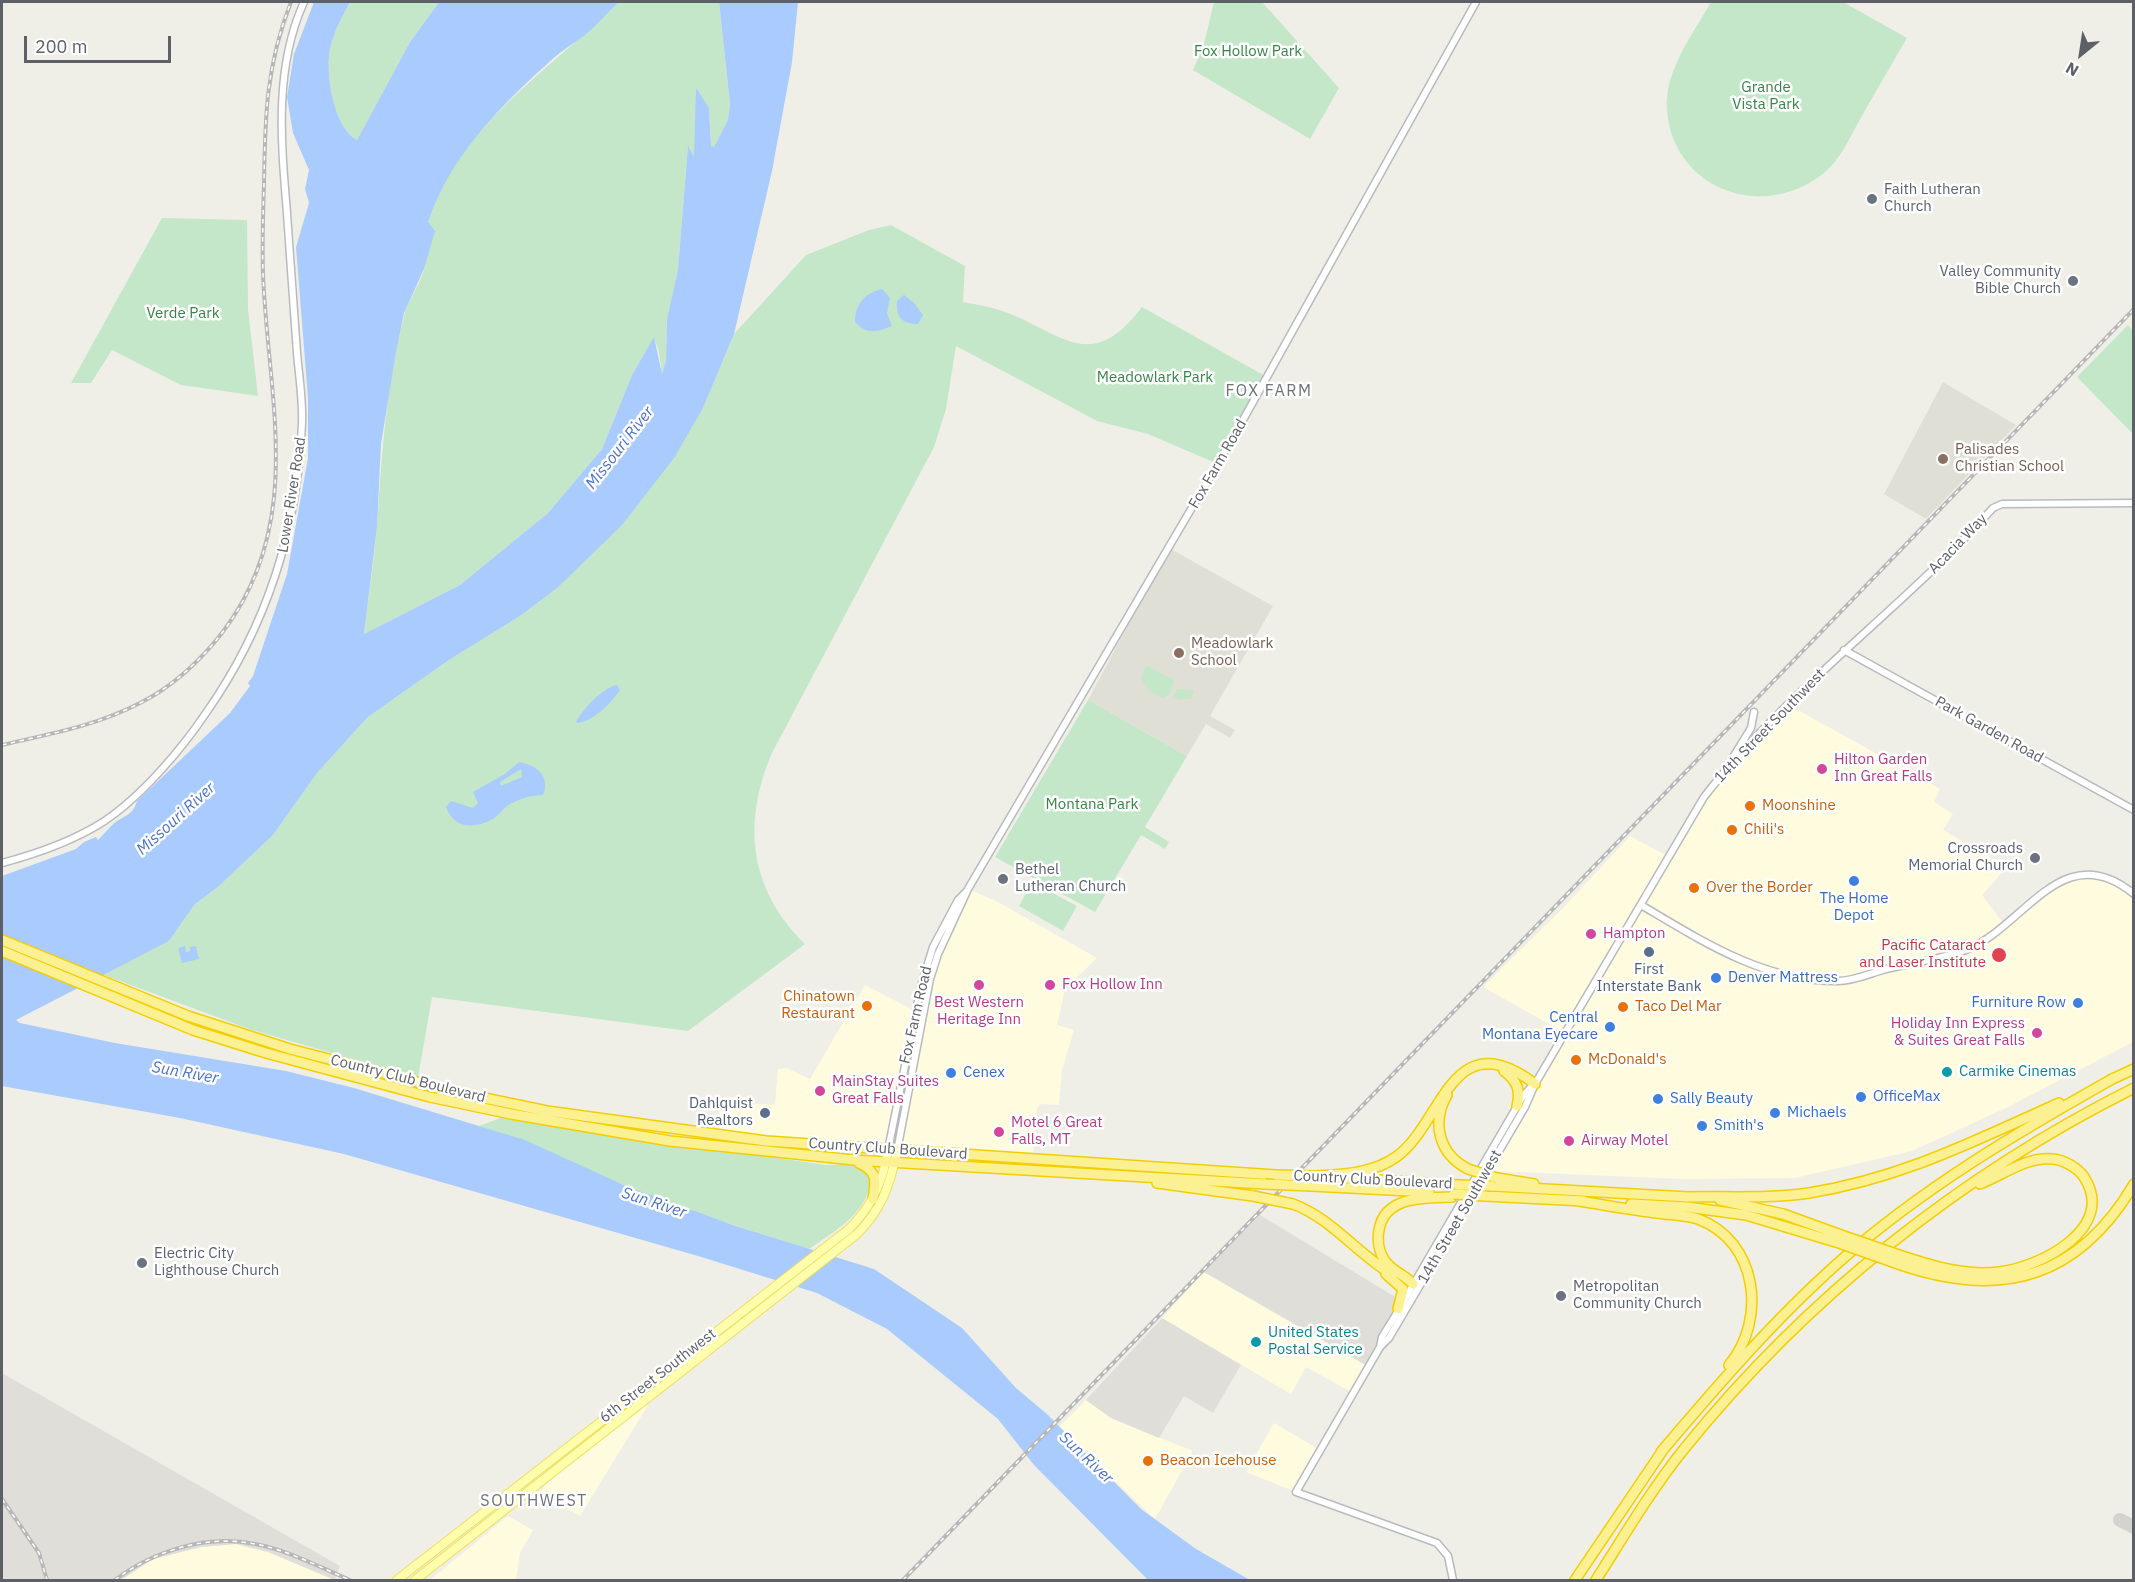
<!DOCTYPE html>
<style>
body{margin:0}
#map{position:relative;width:2135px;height:1582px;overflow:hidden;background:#f0efe7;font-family:"IBM Plex Sans",sans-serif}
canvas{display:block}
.frame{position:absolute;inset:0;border:3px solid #5e6067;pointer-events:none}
.north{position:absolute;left:2051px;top:24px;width:60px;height:60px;-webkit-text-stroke:4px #fff;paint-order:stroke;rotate:210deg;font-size:16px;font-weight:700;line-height:24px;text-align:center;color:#5e6067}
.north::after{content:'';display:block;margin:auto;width:21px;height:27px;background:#5e6067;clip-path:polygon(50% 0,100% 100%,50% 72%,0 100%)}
.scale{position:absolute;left:24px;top:36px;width:147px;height:27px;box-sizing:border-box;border:3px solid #5e6067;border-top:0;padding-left:8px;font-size:18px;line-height:21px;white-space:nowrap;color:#5e6067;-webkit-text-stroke:4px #fff;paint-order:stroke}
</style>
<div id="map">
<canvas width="2135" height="1582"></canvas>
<div class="frame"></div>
<div class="north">N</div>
<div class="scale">200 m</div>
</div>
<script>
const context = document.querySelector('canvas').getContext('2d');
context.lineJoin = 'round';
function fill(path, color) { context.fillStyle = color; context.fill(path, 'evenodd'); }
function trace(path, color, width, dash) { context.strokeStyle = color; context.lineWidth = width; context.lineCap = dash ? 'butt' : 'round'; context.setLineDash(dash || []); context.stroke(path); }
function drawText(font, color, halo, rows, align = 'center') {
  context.font = font + ' "IBM Plex Sans",sans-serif'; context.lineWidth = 5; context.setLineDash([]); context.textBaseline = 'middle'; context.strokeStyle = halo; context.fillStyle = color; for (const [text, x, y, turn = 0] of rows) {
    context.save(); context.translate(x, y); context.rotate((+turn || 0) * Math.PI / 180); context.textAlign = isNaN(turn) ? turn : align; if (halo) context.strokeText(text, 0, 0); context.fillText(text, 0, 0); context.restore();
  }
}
fill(new Path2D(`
 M1787,704L1940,789L1934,802L1953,814L1943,830L2007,867L1982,895L2004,924L2040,894L2080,875L2110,879L2133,894V1042L2008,1107L1912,1151L1795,1178L1685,1179L1488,1171L1565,1033L1483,987L1563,908L1630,836L1669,857L1704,797Z
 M968,889L998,902L1097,958L1065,989L1057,1025L1074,1030L1062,1070L1059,1105L1041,1104L1037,1108L1033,1154L898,1145L930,979Z
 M865,985L915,1011L888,1150L718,1136L720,1104H775L778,1069L786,1068L810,1079Z
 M1204,1272L1369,1367L1353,1393L1306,1367L1291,1394L1162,1318Z
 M1086,1400L1111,1418L1193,1451L1155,1519L1058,1428Z
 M643,1402L648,1405L580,1516L541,1492L552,1474Z
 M1274,1423L1320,1450L1296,1492L1246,1472Z
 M508,1516L533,1530L520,1553L516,1580H430Z
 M236,1544L268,1552L334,1580H121L153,1559L201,1547Z`), '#fefbde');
fill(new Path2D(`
 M1260,1215L1402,1301L1369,1367L1204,1272Z
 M1162,1318L1241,1365L1213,1413L1184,1396L1159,1438L1111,1418L1086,1400Z
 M2,1373L340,1566L335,1580L268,1552L236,1544L201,1547L153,1559L121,1580H2Z`), '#dfded9');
fill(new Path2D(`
 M1943,382L2016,425L1926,519L1884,494Z
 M1169,548L1273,606L1210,716L1235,730L1230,738L1206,724L1187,756L1088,700Z`), '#e0dfd5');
fill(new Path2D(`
 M350,2H439L410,42L357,140C333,128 324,69 331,45C335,29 343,16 350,2Z
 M619,2H719L730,104L728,120L714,148L711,146L709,108L694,159L688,147L678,269L667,319L666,361L662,376L659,352L654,338L632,375L602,449L548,513L460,585L364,634C368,598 374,562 377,526C382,455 386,385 404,316C408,300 419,286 424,270C428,256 426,239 427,225C430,205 442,184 453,167C497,101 564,56 619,2Z
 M1214,2H1262L1339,88L1310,139L1193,70L1204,44Z
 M1711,2H1843L1907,38C1891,65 1875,93 1859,121C1850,138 1839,161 1824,173C1764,222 1673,190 1667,110C1664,71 1693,34 1711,2Z
 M162,218L247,220L248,309L258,396L181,385L112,350L91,383H71Z
 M891,225L965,266L963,302C979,305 997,308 1013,315C1068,339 1094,370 1142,307L1267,377L1218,464L1148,434L1097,421L956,346L946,409L934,447L772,753C742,823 749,889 805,944L688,1031L432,997L418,1078L249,1029L101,974L169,941L195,904L218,887L273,835L317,773L368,717L449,660L520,616L556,589L703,408L734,334L806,255L869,230Z
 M2128,325L2133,331V434L2077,377Z
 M1146,665L1174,680L1170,694L1163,698L1149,691L1141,678Z
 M1177,689L1194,690L1192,698L1179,700L1173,696Z
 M1088,700L1187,756L1145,827L1169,842L1165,849L1141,835L1095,912L995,857Z
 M1032,882L1077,906L1063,931L1019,906Z
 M506,1116L734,1152L826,1165L858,1164L870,1172C874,1210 836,1230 809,1249C748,1230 687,1210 627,1186C577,1166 531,1142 479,1126Z`), '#c4e7c9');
fill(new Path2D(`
 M314,2H350C343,16 335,29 331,45C324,69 333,128 357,140L410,42L439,2H619C608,12 598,24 586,34C573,44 558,53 546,65C497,109 449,159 428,222L435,231L424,269L404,313L396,352L381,444L377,527L364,634L460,585L548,513L602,449L632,375L654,337L662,374L666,361L667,319L678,269L688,146L694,157L696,88L709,108L711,146L714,147L728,120L730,104L719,2H798L792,62L772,171L734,334L703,408L674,458L622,525L556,589L520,616L449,660L368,717L317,773L273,835L218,887L195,904L169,941L16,1020L20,1023L115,1043L286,1071L354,1088L525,1140L626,1186L736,1226L874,1269L962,1328L1016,1388L1048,1415L1141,1509L1196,1549L1250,1580H1148L1034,1465L998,1419L887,1329L817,1293L698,1256L344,1154L180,1118L2,1086V876L76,849L84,842L96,837L98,840C104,834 110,826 117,821C127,815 133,814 137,801L230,713L250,686L248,683L253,676L287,574L308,458V398L296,247L309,203L305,189L309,170L293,133L287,97L294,54Z
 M882,289L890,298L887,313L892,326C877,332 867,335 855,322C855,304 865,293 882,289Z
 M904,295L914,303L923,315L918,324C901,324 896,316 897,301Z
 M617,685L620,690C611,703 592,723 576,723C580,712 603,687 617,685Z
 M519,762C537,765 551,777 543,795C530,795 518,799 507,806C502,810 498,816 493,819C474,829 454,829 446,807L451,801L473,808L478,803L473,792L505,774ZM521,769L522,777L501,786L500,782Z
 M185,946L186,952L190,951V947L196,946L199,959L182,963L178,948Z`), '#a9cbfe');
trace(new Path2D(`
 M2120,1520L2134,1527`), '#d4d3d0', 14);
const minor = new Path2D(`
 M1844,650L2134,810
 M1730,762L1751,728L1754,712
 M2,863C36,854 73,841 103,822C141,797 181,750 206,713C267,626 298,529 302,423C303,400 299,376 297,353C294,307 290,260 287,213C281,142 274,68 304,2
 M1641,905C1702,941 1764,982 1838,981C1854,981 1871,973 1886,969C1912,963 1941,959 1966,950C2025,927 2062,835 2134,894
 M888,1150L921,986L933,947L958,900L966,892
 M897,1151L930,979L938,954L968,889L1234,436L1476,2
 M1380,1347L1382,1337L1395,1316L1523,1096L1532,1086
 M1453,1580L1448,1556L1437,1543L1296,1492L1380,1347L1389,1338L1525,1107L1535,1084L1704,797C1788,689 1902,609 1993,508L2002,504L2134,503`);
const major = new Path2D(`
 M397,1580L849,1229C872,1206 883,1182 888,1150
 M415,1580L857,1234C882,1209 890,1185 897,1151`);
const highway = new Path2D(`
 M2,940L188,1016L290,1049L460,1093L547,1111L766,1141L1276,1175
 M2,951L193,1030L266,1053L430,1097L511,1114L670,1141L854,1160L1265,1184
 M1504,1071C1517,1081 1521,1090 1517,1106
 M2110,1080L2134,1069
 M1447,1095C1431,1123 1439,1154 1468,1169
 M859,1163C878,1172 876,1180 873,1199
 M1316,1176C1343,1174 1372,1174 1396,1157C1443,1124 1451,1020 1535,1084
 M1347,1178L1458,1185
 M1497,1178L1534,1184
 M1157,1183L1253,1196
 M1311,1186L1429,1192
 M1492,1186L1688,1197
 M1485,1196L1584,1201
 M1685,1197C1725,1196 1769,1199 1809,1193C1902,1178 1974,1141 2059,1103
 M1720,1200L1783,1214L1841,1235
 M1579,1201C1605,1205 1631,1210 1657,1213C1670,1215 1686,1215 1698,1219C1758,1241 1767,1320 1729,1365
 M1293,1204C1333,1219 1357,1254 1393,1275
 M1631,1204L1687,1207L1746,1215L1839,1243
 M1905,1257C1936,1267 1966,1276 1999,1272C2041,1267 2117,1228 2084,1177C2078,1168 2064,1160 2053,1159C2027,1156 2003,1175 1980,1184
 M1904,1266C2004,1299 2079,1277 2134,1184
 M1386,1274L1403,1289L1398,1309
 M1413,1284C1405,1275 1392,1271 1385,1261C1379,1252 1377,1240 1379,1230C1385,1195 1426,1198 1452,1197
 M1661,1452C1717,1386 1774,1320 1838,1263C1921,1189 2018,1132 2114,1078
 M1575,1580L1665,1447
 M1596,1580C1624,1536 1651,1490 1684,1449C1806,1298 1960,1175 2134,1088`);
trace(minor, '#b9bac0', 9);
trace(major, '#f0de60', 10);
trace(highway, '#f3ce03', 12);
trace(minor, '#fff', 6);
trace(major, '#fefead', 8);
trace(highway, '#fcf192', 9);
const rail = new Path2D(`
 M2,745C49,734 96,726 140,703C172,687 200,661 222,633C306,523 268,400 263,274C262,244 263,214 264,184C265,116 266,66 291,2
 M2,1499L39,1553L47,1580
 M115,1580C153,1551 207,1534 255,1544C288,1550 319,1567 350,1580
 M903,1580L2134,309`);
trace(rail, '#b7b7b8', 4);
trace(rail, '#fff', 1.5, [4.5]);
const highwayBridge = new Path2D(`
 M1468,1169L1497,1178
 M1276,1175L1316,1176
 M1265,1184L1311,1186
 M1458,1185L1492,1186
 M1454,1194L1485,1196
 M1253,1196L1293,1204
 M1841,1235L1905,1257
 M1839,1243L1904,1266`);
trace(highwayBridge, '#f3ce03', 12, []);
trace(highwayBridge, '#fcf192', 9);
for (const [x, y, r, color] of [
 [1872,199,6,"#6b7280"],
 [2073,281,6,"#6b7280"],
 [1943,459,6,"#8d6e63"],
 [1179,653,6,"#8d6e63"],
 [1822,769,6,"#d1479c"],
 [1750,806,6,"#e8710a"],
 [1732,830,6,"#e8710a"],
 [2035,858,6,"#6b7280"],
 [1003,879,6,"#6b7280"],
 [1854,881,6,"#3f7fe0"],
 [1694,888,6,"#e8710a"],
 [1591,934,6,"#d1479c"],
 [1649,952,6,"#5c6f8a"],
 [1999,955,8,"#e0444e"],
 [1716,978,6,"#3f7fe0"],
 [979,985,6,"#d1479c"],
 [1050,985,6,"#d1479c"],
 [2078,1003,6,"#3f7fe0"],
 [867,1006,6,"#e8710a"],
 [1623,1007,6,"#e8710a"],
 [1610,1027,6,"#3f7fe0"],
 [2037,1033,6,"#d1479c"],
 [1576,1060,6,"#e8710a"],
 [1947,1072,6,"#0f9aa8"],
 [951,1073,6,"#3f7fe0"],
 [820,1091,6,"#d1479c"],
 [1861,1097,6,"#3f7fe0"],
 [1658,1099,6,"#3f7fe0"],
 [765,1113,6,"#5c6f8a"],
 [1775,1113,6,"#3f7fe0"],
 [1702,1126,6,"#3f7fe0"],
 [999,1132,6,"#d1479c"],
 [1569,1141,6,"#d1479c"],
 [142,1263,6,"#6b7280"],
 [1561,1296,6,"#6b7280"],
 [1256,1342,6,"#0f9aa8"],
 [1148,1461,6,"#e8710a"]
]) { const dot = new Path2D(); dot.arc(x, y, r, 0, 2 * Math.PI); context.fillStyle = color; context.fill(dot); trace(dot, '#fff', 2); }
drawText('15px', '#368546', '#fff', [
 ["Fox Hollow Park",1248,52],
 ["Grande",1766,88],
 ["Vista Park",1766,105],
 ["Verde Park",183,314],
 ["Meadowlark Park",1155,378],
 ["Montana Park",1092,805]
]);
drawText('15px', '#5b616d', '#fff', [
 ["Faith Lutheran",1884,190],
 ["Church",1884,207],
 ["Valley Community",2061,272,"right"],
 ["Bible Church",2061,289,"right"],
 ["Crossroads",2023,849,"right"],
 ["Memorial Church",2023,866,"right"],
 ["Bethel",1015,870],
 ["Lutheran Church",1015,887],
 ["Electric City",154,1254],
 ["Lighthouse Church",154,1271],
 ["Metropolitan",1573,1287],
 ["Community Church",1573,1304]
], 'left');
drawText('15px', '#785e54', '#fff', [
 ["Palisades",1955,450],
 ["Christian School",1955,467],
 ["Meadowlark",1191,644],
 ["School",1191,661]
], 'left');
drawText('15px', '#5e6067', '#fff', [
 ["Fox Farm Road",1218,464,-60],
 ["Lower River Road",292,495,-81],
 ["Acacia Way",1958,544,-46],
 ["14th Street Southwest",1770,726,-46],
 ["Park Garden Road",1989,730,29],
 ["Fox Farm Road",916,1015,-77],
 ["Country Club Boulevard",408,1079,14],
 ["Country Club Boulevard",888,1149,4],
 ["Country Club Boulevard",1373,1180,3],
 ["14th Street Southwest",1460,1217,-60],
 ["6th Street Southwest",658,1376,-38]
]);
drawText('15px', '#b23c85', '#fff', [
 ["Hilton Garden",1834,760],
 ["Inn Great Falls",1834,777],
 ["Hampton",1603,934],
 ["Fox Hollow Inn",1062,985],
 ["Best Western",979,1003,"center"],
 ["Heritage Inn",979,1020,"center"],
 ["Holiday Inn Express",2025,1024,"right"],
 ["& Suites Great Falls",2025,1041,"right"],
 ["MainStay Suites",832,1082],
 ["Great Falls",832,1099],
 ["Motel 6 Great",1011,1123],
 ["Falls, MT",1011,1140],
 ["Airway Motel",1581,1141]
], 'left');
drawText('15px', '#c56008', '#fff', [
 ["Moonshine",1762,806],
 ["Chili's",1744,830],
 ["Over the Border",1706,888],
 ["Chinatown",855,997,"right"],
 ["Restaurant",855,1014,"right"],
 ["Taco Del Mar",1635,1007],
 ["McDonald's",1588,1060],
 ["Beacon Icehouse",1160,1461]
], 'left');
drawText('15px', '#366cbe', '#fff', [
 ["The Home",1854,899,"center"],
 ["Depot",1854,916,"center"],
 ["Denver Mattress",1728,978],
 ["Furniture Row",2066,1003,"right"],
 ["Central",1598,1018,"right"],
 ["Montana Eyecare",1598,1035,"right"],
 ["Cenex",963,1073],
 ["OfficeMax",1873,1097],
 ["Sally Beauty",1670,1099],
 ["Michaels",1787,1113],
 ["Smith's",1714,1126]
], 'left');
drawText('15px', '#be3a42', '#fff', [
 ["Pacific Cataract",1986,946],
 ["and Laser Institute",1986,963]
], 'right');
drawText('15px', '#4e5e75', '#fff', [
 ["First",1649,970],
 ["Interstate Bank",1649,987],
 ["Dahlquist",753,1104,"right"],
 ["Realtors",753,1121,"right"]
]);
drawText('15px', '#0d838f', '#fff', [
 ["Carmike Cinemas",1959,1072],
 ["United States",1268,1333],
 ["Postal Service",1268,1350]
], 'left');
context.letterSpacing = '1.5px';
drawText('16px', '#6f7279', '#fff', [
 ["FOX FARM",1269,391],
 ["SOUTHWEST",534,1501]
]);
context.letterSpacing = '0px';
drawText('italic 16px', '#4a72c3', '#fff', [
 ["Missouri River",620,448,-52],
 ["Missouri River",176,819,-42],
 ["Sun River",185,1073,10],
 ["Sun River",654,1203,18],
 ["Sun River",1086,1458,43]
]);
</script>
